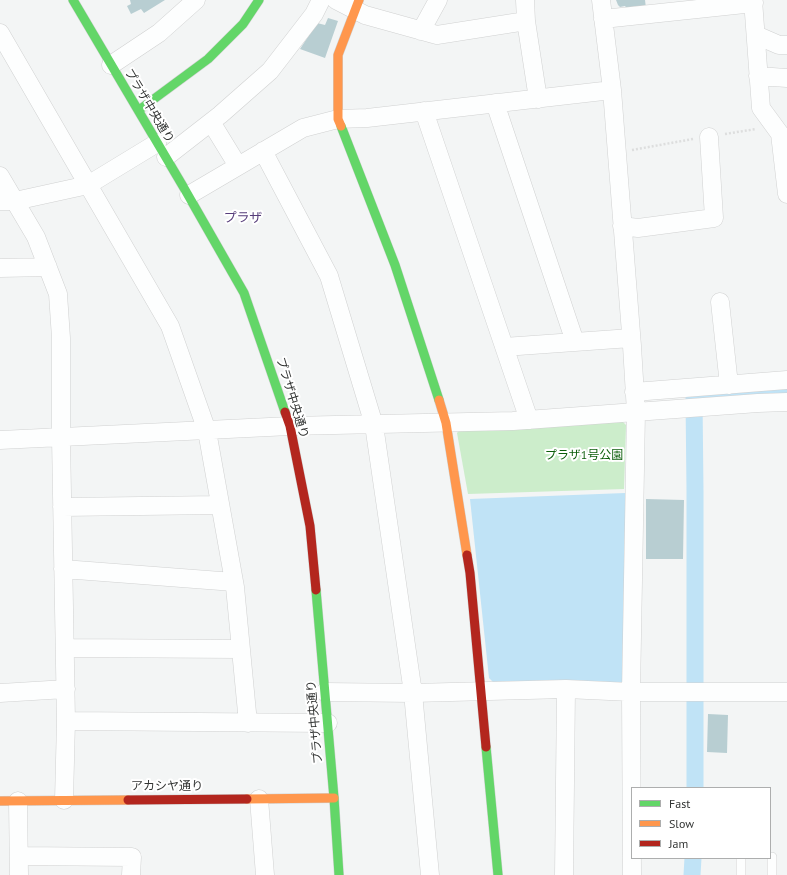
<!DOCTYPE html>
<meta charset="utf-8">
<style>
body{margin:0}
#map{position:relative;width:787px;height:875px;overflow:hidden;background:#f3f5f5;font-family:"PT Sans",sans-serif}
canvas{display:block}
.legend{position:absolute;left:631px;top:787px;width:140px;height:72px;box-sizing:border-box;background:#fff;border:1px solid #adaeae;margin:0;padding:5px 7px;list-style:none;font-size:12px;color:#333534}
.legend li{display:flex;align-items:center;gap:8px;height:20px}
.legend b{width:20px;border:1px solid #adaeae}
</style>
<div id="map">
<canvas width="787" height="875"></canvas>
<ul class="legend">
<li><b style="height:5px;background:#63d668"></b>Fast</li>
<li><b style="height:5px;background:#ff974d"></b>Slow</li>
<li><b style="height:5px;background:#b3261e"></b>Jam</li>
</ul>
</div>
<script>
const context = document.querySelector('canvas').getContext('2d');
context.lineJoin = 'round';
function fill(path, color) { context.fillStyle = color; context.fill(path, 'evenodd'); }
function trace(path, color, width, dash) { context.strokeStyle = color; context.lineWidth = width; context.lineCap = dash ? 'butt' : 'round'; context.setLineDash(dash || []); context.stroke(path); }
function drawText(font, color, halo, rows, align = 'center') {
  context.font = font + ' "PT Sans","Noto Sans JP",sans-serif'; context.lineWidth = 4; context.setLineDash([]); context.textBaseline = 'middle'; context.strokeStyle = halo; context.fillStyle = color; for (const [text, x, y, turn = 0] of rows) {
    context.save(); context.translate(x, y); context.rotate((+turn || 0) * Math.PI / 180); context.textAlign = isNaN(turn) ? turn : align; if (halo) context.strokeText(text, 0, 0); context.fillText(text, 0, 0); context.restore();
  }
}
fill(new Path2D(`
 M619,418L626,425L624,489L468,494L457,433L462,427Z`), '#ccedcb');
fill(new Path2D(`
 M625,493L626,680L620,684L494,683L489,678L470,499Z`), '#c0e3f6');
trace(new Path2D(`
 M695,788V491L694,398L787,391
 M692,875L693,858`), '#c0e3f6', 17);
fill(new Path2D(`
 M130,0H165L144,13L141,9L131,14L127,6L131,4Z
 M616,0H645L646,8L628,10L625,6L620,7L618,5Z
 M328,18L338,21L325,58L300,49L317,23L325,25Z
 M646,499L684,500L683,559H646Z
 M708,714L728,715L727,753L707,752Z`), '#b8ced2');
const lane = new Path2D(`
 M741,875V859
 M772,875V857`);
const street = new Path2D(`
 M336,0L365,15L437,35L526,21
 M525,0L526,21L538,99
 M601,0L612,90L632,346L636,412L631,692L632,875
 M753,0L761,108L780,134L787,194
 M603,19L754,3
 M421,31L438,0
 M0,33L170,326L207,431L235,587L248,723
 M756,35L779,45H787
 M111,65L159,33L196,0
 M758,76L787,78
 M495,103L575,342
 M424,111L529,420
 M211,122L238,166
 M263,151L329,276L374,425L413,693L430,875
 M166,157L220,115L270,71L314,14L321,0
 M0,176L36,237L58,294L61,338V438L66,721L64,800
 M189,195L303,128L338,119L367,118L612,90
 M0,201H15L88,185L157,143
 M622,226L638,228L714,218L709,137
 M0,268L48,267
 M720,302L729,385
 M504,347L631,338
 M634,392L787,380
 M0,440L290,426L513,421L758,403L787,402
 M62,507L220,505
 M63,569L234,582
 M65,648L241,649
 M325,692L413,693L566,689L631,692H787
 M0,693L66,689
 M66,721L328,723
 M259,799L265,875
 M18,801L19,875
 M19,856L132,857L131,875
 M564,875L566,689`);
const fast = new Path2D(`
 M73,0L184,188L244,293L285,412
 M139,110L208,59L243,24L259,0
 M341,126L395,265L439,400
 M316,590L334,798L339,875
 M486,747L498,875`);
const slow = new Path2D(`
 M341,126L338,119V55L359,0
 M439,400L446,423L467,555
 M247,799L334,798
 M0,801L128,800`);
const jam = new Path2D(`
 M285,412L290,426L310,526L316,590
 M467,555L470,573L486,747
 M128,800L247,799`);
trace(lane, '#d0d1d1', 10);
trace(street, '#d0d1d1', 19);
trace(fast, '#d0d1d1', 10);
trace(slow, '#d0d1d1', 10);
trace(jam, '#d0d1d1', 10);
trace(new Path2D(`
 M725,134L756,129
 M632,150L693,139`), '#dddede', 2.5, [2, 2]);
trace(lane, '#fdfefe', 9);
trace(street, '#fdfefe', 18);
trace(fast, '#63d668', 9);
trace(slow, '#ff974d', 9);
trace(jam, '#b3261e', 9);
drawText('12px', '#333534', '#fff', [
 ["プラザ中央通り",149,106,59],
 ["プラザ中央通り",292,398,73],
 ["プラザ中央通り",315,722,-95],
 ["アカシヤ通り",167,787]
]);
drawText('12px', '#0c5e0b', '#fff', [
 ["プラザ1号公園",584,456]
]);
drawText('13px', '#563d7a', '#fff', [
 ["プラザ",243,218]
]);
</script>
